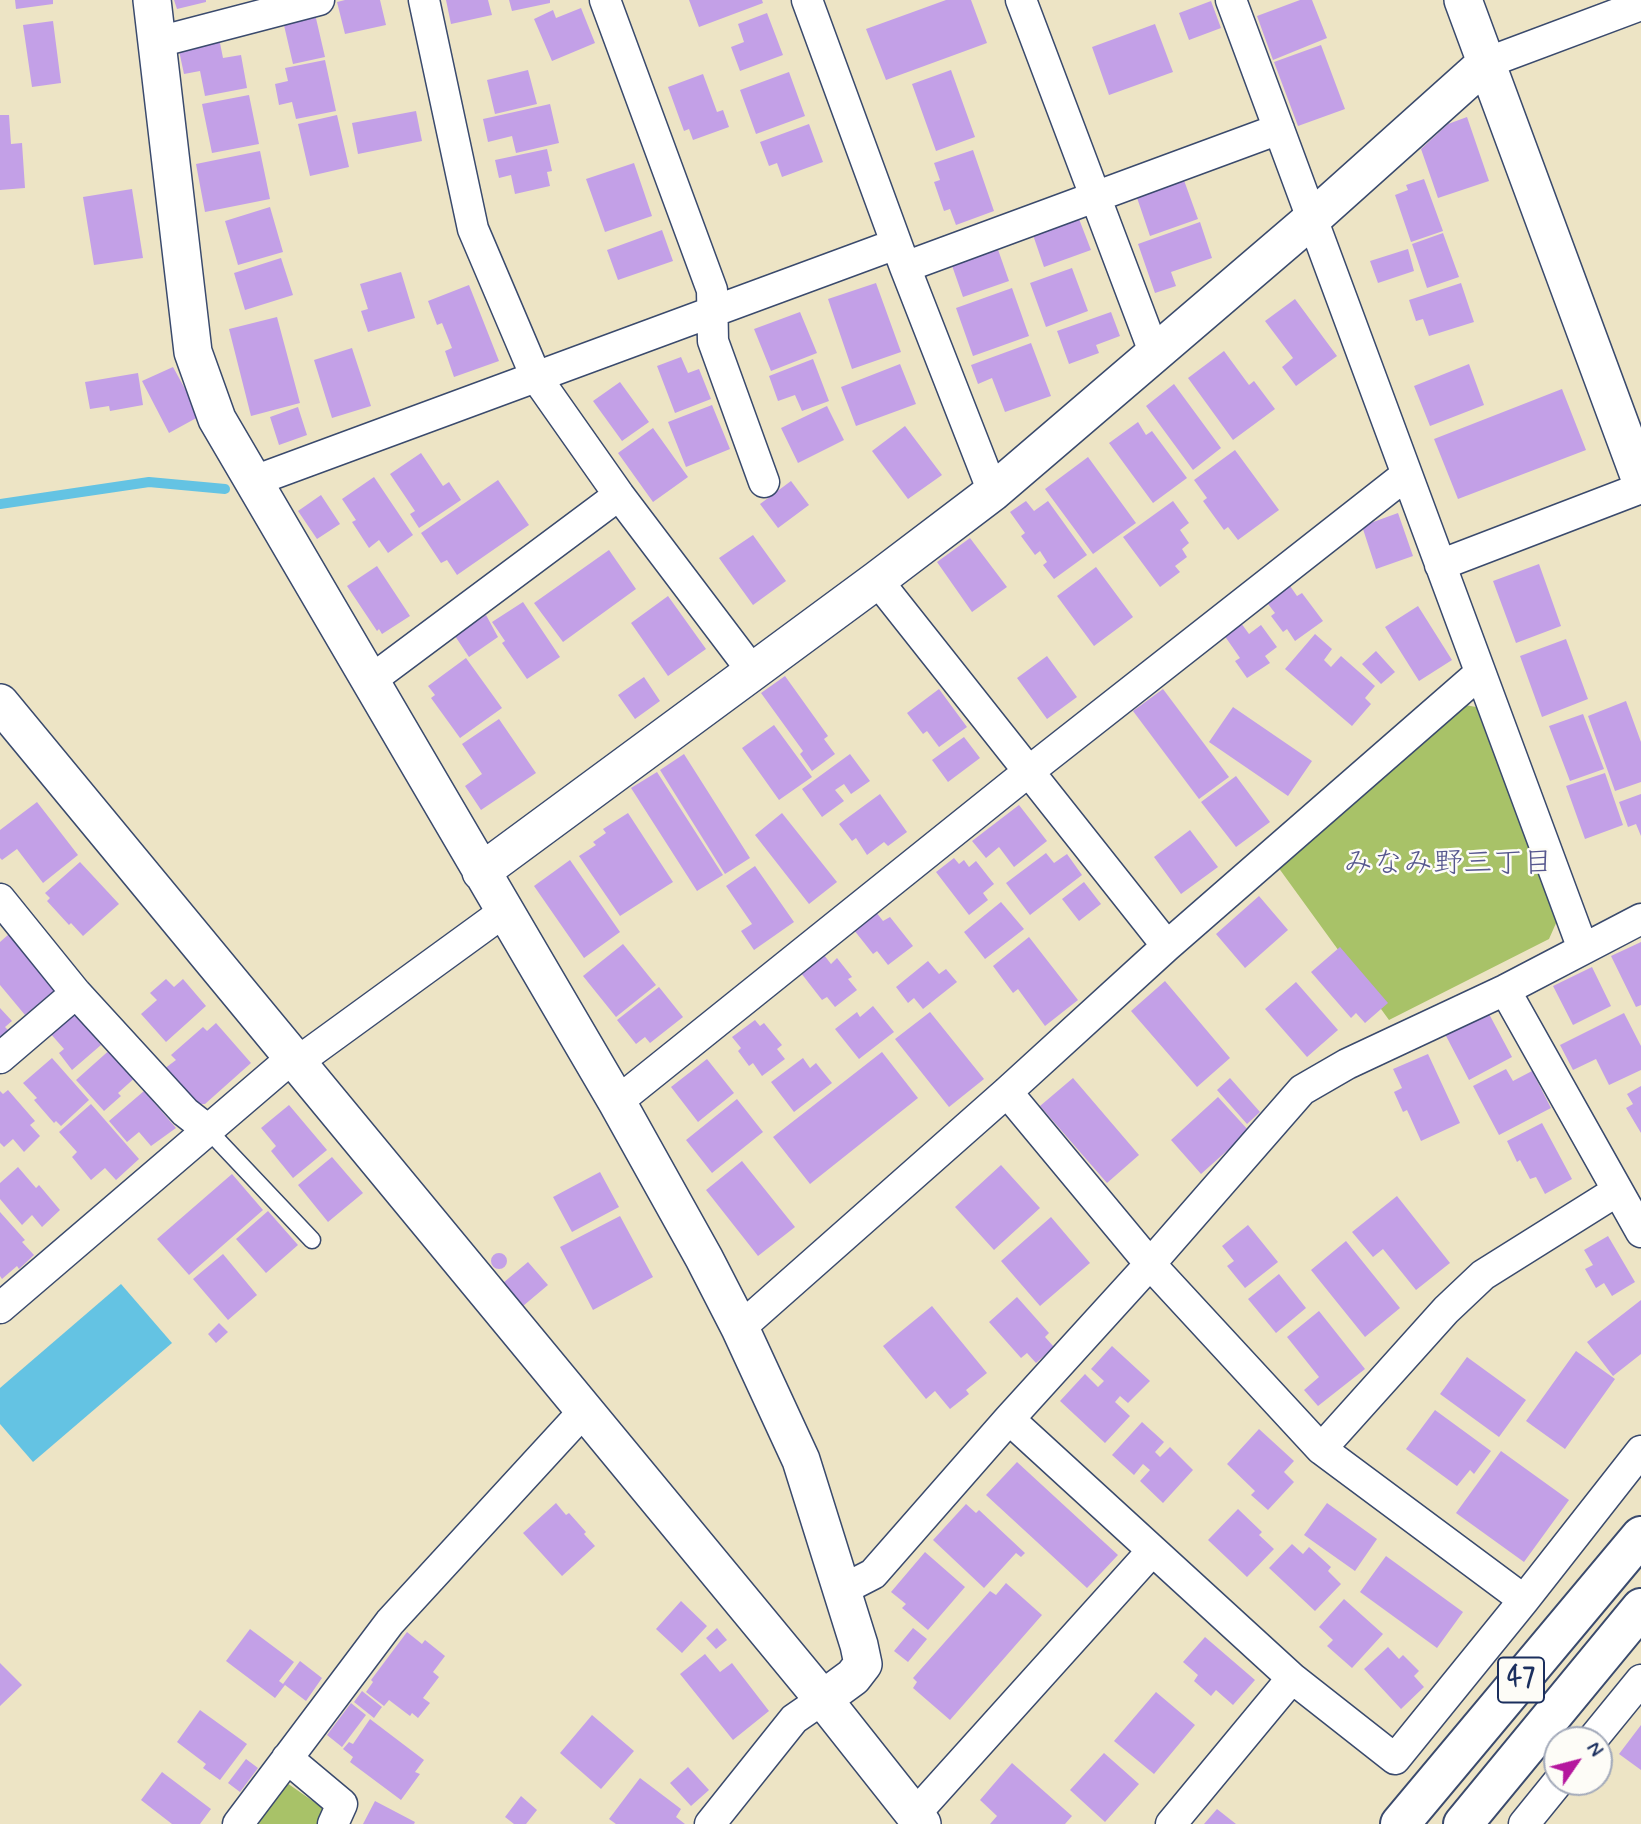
<!DOCTYPE html>
<meta charset="utf-8">
<style>
body{margin:0}
#map{position:relative;width:1641px;height:1824px;overflow:hidden;background:#ede4c5;font-family:Mynerve,sans-serif}
canvas{display:block}
.north{position:absolute;left:1543px;top:1726px;width:70px;height:70px;box-sizing:border-box;background:#fdfcf7;border:2px solid #a3aaba;border-radius:50%;rotate:55deg;font-size:19px;font-weight:700;line-height:28px;text-align:center;color:#1b2f5e}
.north::after{content:'';display:block;margin:auto;width:24px;height:32px;background:#b5179e;clip-path:polygon(50% 0,100% 100%,50% 72%,0 100%)}
</style>
<div id="map">
<canvas width="1641" height="1824"></canvas>
<div class="north">N</div>
</div>
<script>
const context = document.querySelector('canvas').getContext('2d');
context.lineJoin = 'round';
function fill(path, color) { context.fillStyle = color; context.fill(path, 'evenodd'); }
function trace(path, color, width, dash) { context.strokeStyle = color; context.lineWidth = width; context.lineCap = dash ? 'butt' : 'round'; context.setLineDash(dash || []); context.stroke(path); }
function drawText(font, color, halo, rows, align = 'center') {
  context.font = font + ' Mynerve,"Klee One",sans-serif'; context.lineWidth = 5; context.setLineDash([]); context.textBaseline = 'middle'; context.strokeStyle = halo; context.fillStyle = color; for (const [text, x, y, turn = 0] of rows) {
    context.save(); context.translate(x, y); context.rotate((+turn || 0) * Math.PI / 180); context.textAlign = isNaN(turn) ? turn : align; if (halo) context.strokeText(text, 0, 0); context.fillText(text, 0, 0); context.restore();
  }
}
fill(new Path2D(`
 M1460,704L1476,707L1557,921L1549,939L1389,1020L1278,867Z
 M287,1783L327,1811L321,1824H258Z`), '#a8c268');
fill(new Path2D(`
 M121,1284L172,1343L33,1462L0,1424V1388Z`), '#64c3e3');
trace(new Path2D(`
 M0,504L149,482L225,489`), '#64c3e3', 10);
fill(new Path2D(`
 M15,0H53V4L16,9Z
 M174,0H206V2L177,9Z
 M345,0H380L386,25L345,34L337,2Z
 M446,0H488L492,15L451,24Z
 M509,0H550V3L512,11Z
 M689,0H762L763,3L699,27Z
 M946,0H971L987,43L886,80L866,29Z
 M1300,0H1312L1327,38L1273,60L1257,16Z
 M1211,1L1221,28L1189,40L1179,13Z
 M581,8L595,43L552,61L534,19L553,10L556,18Z
 M767,13L783,55L740,71L731,47L744,42L738,24Z
 M315,14L325,57L293,64L283,21Z
 M53,21L61,83L32,87L23,25Z
 M1155,24L1173,72L1109,95L1092,47Z
 M219,38L223,58L241,55L247,88L205,96L200,71L184,74L178,46Z
 M1321,45L1345,109L1298,126L1274,62Z
 M325,60L336,111L296,119L292,102L279,105L275,84L288,81L285,68Z
 M528,70L537,104L495,114L487,80Z
 M951,70L975,137L936,151L912,84Z
 M789,72L805,116L756,134L740,90Z
 M703,74L717,112L723,110L729,127L693,140L689,129L684,131L668,87Z
 M249,95L259,144L212,153L202,104Z
 M550,104L559,143L516,153L512,136L488,142L483,119Z
 M416,111L422,141L358,154L352,123Z
 M0,115H9L11,144L22,143L25,188L0,190Z
 M337,115L349,167L310,176L298,124Z
 M1467,117L1489,181L1438,198L1421,149L1448,124Z
 M809,124L823,162L782,177L777,163L769,166L760,142Z
 M547,149L552,171L547,172L550,186L515,194L511,175L499,178L495,160Z
 M973,150L994,211L956,225L950,209L944,211L934,182L940,180L934,163Z
 M260,151L270,199L205,212L196,164Z
 M634,163L652,216L605,232L586,179Z
 M1181,172L1198,219L1150,236L1134,189Z
 M1424,179L1443,231L1411,242L1395,195L1408,190L1406,185Z
 M132,189L143,258L94,265L83,197Z
 M270,207L283,252L238,265L225,221Z
 M1079,219L1091,250L1044,267L1033,235Z
 M1200,222L1212,258L1171,272L1176,286L1155,293L1138,244Z
 M662,230L673,261L618,280L607,250Z
 M1443,233L1459,277L1427,288L1412,244Z
 M995,241L1009,281L963,297L949,257Z
 M1408,249L1414,271L1378,283L1370,261Z
 M281,258L293,295L245,310L234,273Z
 M1072,268L1088,311L1046,327L1030,283Z
 M401,272L415,318L368,332L361,311L368,309L360,284Z
 M876,283L901,352L852,369L828,299Z
 M1461,283L1474,322L1429,336L1423,319L1416,321L1409,300Z
 M469,285L499,361L454,377L445,351L452,348L442,323L437,325L428,301Z
 M1012,288L1029,336L973,356L956,308Z
 M1295,299L1337,356L1296,386L1282,367L1293,358L1265,321Z
 M800,312L817,353L771,371L754,329Z
 M1111,312L1120,336L1096,345L1099,353L1069,364L1057,331Z
 M277,317L300,403L251,416L229,329Z
 M1031,343L1051,396L1005,412L992,378L978,384L971,365Z
 M352,348L371,406L332,418L314,360Z
 M1224,351L1249,385L1254,381L1275,409L1233,440L1188,378Z
 M681,357L688,373L699,369L711,399L675,413L657,366Z
 M813,359L829,401L802,411L795,395L778,401L769,376Z
 M900,364L916,404L856,426L841,387Z
 M1469,364L1484,405L1430,426L1414,386Z
 M173,367L200,416L169,433L142,381Z
 M138,373L143,405L110,411L109,406L90,409L85,382Z
 M620,382L649,422L622,441L593,401Z
 M1174,384L1221,448L1193,470L1146,406Z
 M1562,389L1586,450L1458,499L1434,439Z
 M712,405L730,449L686,467L668,422Z
 M827,406L844,440L798,463L781,428Z
 M298,407L307,435L279,445L270,417Z
 M1138,422L1146,435L1152,431L1187,478L1153,503L1109,443Z
 M905,426L942,475L908,499L872,451Z
 M653,428L688,477L653,502L618,453Z
 M1235,450L1279,510L1238,540L1228,527L1224,530L1203,501L1207,498L1194,480Z
 M421,453L443,486L449,482L461,500L419,528L410,514L415,511L390,474Z
 M1088,457L1136,523L1093,554L1045,489Z
 M374,477L413,535L388,553L379,540L369,548L352,522L356,520L342,499Z
 M498,480L529,525L457,575L447,560L441,563L421,533Z
 M791,481L809,505L778,528L760,504Z
 M321,495L340,524L317,539L298,511Z
 M1026,501L1034,511L1048,501L1087,555L1054,579L1043,565L1047,562L1040,551L1035,555L1021,536L1025,533L1010,512Z
 M1173,501L1189,523L1180,530L1189,543L1182,549L1187,557L1175,566L1180,572L1160,587L1123,537Z
 M1398,513L1413,556L1376,569L1362,526Z
 M753,535L786,581L753,605L719,558Z
 M970,538L1007,587L972,612L937,562Z
 M609,550L636,589L563,642L534,603Z
 M1539,564L1561,626L1516,643L1493,581Z
 M377,566L410,616L382,634L379,629L377,631L347,586Z
 M1096,567L1133,617L1094,646L1057,596Z
 M1288,583L1297,596L1302,593L1323,621L1295,641L1287,629L1283,632L1271,616L1275,613L1265,600Z
 M668,596L706,649L668,676L631,623Z
 M523,602L560,657L527,679L502,643L505,641L492,622Z
 M1418,606L1452,660L1419,681L1385,627Z
 M486,615L498,637L469,657L455,636Z
 M1241,623L1249,634L1261,625L1277,647L1265,656L1270,663L1247,678L1235,661L1240,658L1224,635Z
 M1315,634L1332,649L1324,660L1331,667L1341,656L1375,686L1365,698L1371,704L1352,726L1285,669Z
 M1566,639L1588,699L1542,717L1520,656Z
 M1376,651L1395,672L1381,684L1362,664Z
 M1047,656L1077,697L1047,719L1017,678Z
 M466,658L502,708L460,738L431,698L435,695L428,686Z
 M785,676L828,736L824,739L835,754L812,771L800,754L803,751L761,693Z
 M644,677L660,701L635,719L618,695Z
 M939,689L967,727L939,747L927,731L923,734L907,713Z
 M1163,689L1229,777L1199,799L1133,711Z
 M1626,701L1641,742V782L1615,791L1588,716Z
 M1233,707L1312,761L1288,796L1209,742Z
 M1583,714L1604,769L1570,781L1549,726Z
 M499,719L536,773L481,810L465,786L482,774L462,744Z
 M774,725L812,777L779,800L742,748Z
 M964,737L980,758L948,782L932,760Z
 M684,754L750,858L725,874L660,770Z
 M850,754L870,781L851,794L844,784L835,790L844,801L822,817L802,789Z
 M657,772L723,875L697,891L631,788Z
 M1605,773L1623,825L1585,839L1566,786Z
 M1236,776L1270,822L1236,847L1201,802Z
 M880,794L907,832L888,846L884,842L867,855L856,838L852,841L839,824Z
 M1641,794V836L1636,824L1628,827L1619,802Z
 M37,802L78,855L43,883L17,849L2,860L0,858V830Z
 M1019,805L1047,841L1014,867L999,847L986,858L972,841Z
 M628,813L673,882L620,916L579,856L596,845L593,842L606,833L603,829Z
 M782,813L837,882L809,904L755,835Z
 M1190,830L1218,867L1181,894L1154,857Z
 M1046,853L1054,863L1067,854L1082,875L1030,915L1006,883Z
 M954,858L959,864L964,860L969,867L976,861L994,884L983,893L988,900L969,915L936,872Z
 M570,860L620,932L584,958L534,886Z
 M80,862L119,904L83,936L71,923L69,925L47,901L50,898L45,893Z
 M755,866L794,922L754,950L741,931L752,924L726,886Z
 M1084,882L1101,904L1079,921L1062,899Z
 M1259,896L1288,930L1245,968L1216,934Z
 M1001,902L1024,929L985,959L964,932Z
 M876,912L883,921L890,917L913,946L888,965L877,951L873,954L854,930Z
 M9,934L56,989L25,1015L0,985V942Z
 M1029,937L1078,1000L1045,1026L1018,989L1013,993L993,966Z
 M1641,942V1005L1636,1007L1611,956Z
 M623,944L656,985L616,1017L583,976Z
 M1340,947L1388,1003L1365,1023L1356,1013L1351,1018L1311,972Z
 M824,955L831,964L837,958L852,977L848,979L857,990L835,1007L827,997L822,1000L801,973Z
 M928,961L939,974L946,969L957,982L923,1009L914,998L908,1003L896,987Z
 M1592,967L1611,1006L1573,1025L1553,986Z
 M166,979L174,987L183,979L206,1006L166,1042L141,1014L157,1000L150,993Z
 M1165,981L1230,1058L1197,1087L1131,1011Z
 M1296,982L1338,1030L1307,1057L1265,1009Z
 M659,987L683,1017L650,1043L645,1037L636,1044L617,1020Z
 M873,1006L894,1032L859,1059L835,1029L857,1012L860,1017Z
 M0,1008L12,1021L5,1027L8,1030L0,1037Z
 M74,1012L101,1045L72,1070L59,1053L64,1049L50,1033Z
 M930,1012L984,1079L949,1107L895,1039Z
 M1488,1012L1512,1057L1469,1080L1445,1034Z
 M1624,1013L1641,1046V1070L1609,1085L1596,1059L1573,1070L1560,1045Z
 M755,1020L760,1026L764,1023L782,1045L777,1049L785,1059L762,1076L753,1063L749,1066L738,1051L741,1048L732,1037Z
 M216,1023L251,1063L205,1104H195L164,1069L176,1060L171,1055L203,1027L207,1031Z
 M113,1047L138,1075L118,1093L121,1096L104,1111L76,1080Z
 M882,1052L918,1098L810,1184L773,1137Z
 M1428,1054L1460,1123L1421,1141L1407,1110L1403,1112L1394,1092L1402,1088L1393,1069Z
 M52,1058L89,1100L61,1126L56,1121L54,1123L34,1100L37,1098L23,1083Z
 M803,1058L810,1068L816,1063L832,1083L794,1112L771,1082Z
 M707,1059L734,1093L698,1122L671,1087Z
 M1506,1069L1513,1081L1532,1071L1551,1108L1499,1135L1473,1086Z
 M1073,1078L1139,1155L1107,1183L1040,1106Z
 M1230,1078L1260,1112L1247,1124L1217,1090Z
 M1641,1086V1133L1626,1108L1633,1104L1627,1094Z
 M8,1090L35,1121L30,1125L40,1136L24,1152L13,1139L4,1147L0,1143V1091L3,1094Z
 M144,1091L176,1128L151,1146L139,1132L127,1142L109,1121Z
 M1218,1097L1249,1131L1201,1174L1171,1140Z
 M737,1099L763,1132L712,1173L686,1140Z
 M91,1104L139,1159L116,1180L105,1168L91,1180L72,1157L77,1152L59,1132Z
 M289,1105L327,1150L293,1178L271,1151L276,1146L261,1128Z
 M1542,1123L1572,1179L1545,1194L1536,1177L1530,1179L1520,1160L1517,1162L1507,1141Z
 M332,1157L363,1193L328,1222L298,1185Z
 M742,1161L795,1227L758,1256L706,1190Z
 M1001,1165L1040,1208L994,1250L955,1207Z
 M18,1167L36,1188L39,1185L60,1210L42,1227L32,1215L22,1225L0,1199V1183Z
 M600,1172L619,1207L572,1232L553,1197Z
 M232,1174L263,1210L189,1275L157,1239Z
 M1397,1196L1450,1263L1416,1290L1383,1249L1373,1257L1352,1232Z
 M268,1211L298,1245L266,1273L236,1239Z
 M0,1212L25,1240L22,1242L34,1255L19,1269L17,1266L2,1279L0,1276Z
 M620,1216L653,1277L593,1310L560,1247Z
 M1051,1217L1090,1263L1040,1306L1001,1261Z
 M1248,1225L1278,1262L1245,1288L1227,1266L1234,1261L1222,1246Z
 M1608,1236L1635,1282L1612,1296L1604,1283L1596,1288L1585,1269L1593,1265L1584,1250Z
 M1346,1241L1400,1308L1365,1337L1311,1270Z
 M491 1261a8 8 0 1 1 16 0a8 8 0 1 1-16 0Z
 M223,1254L257,1295L228,1320L193,1279Z
 M528,1262L548,1285L523,1306L503,1283Z
 M1279,1274L1306,1308L1276,1333L1248,1299Z
 M1017,1297L1049,1333L1045,1337L1054,1347L1036,1363L1027,1353L1021,1358L989,1322Z
 M1641,1300V1354L1613,1376L1587,1342Z
 M932,1306L987,1373L966,1390L969,1394L950,1409L935,1391L926,1399L883,1346Z
 M1319,1311L1365,1369L1318,1406L1304,1390L1319,1377L1287,1337Z
 M219,1323L228,1332L216,1343L208,1334Z
 M1112,1346L1150,1381L1128,1403L1120,1396L1115,1402L1130,1416L1105,1443L1060,1401L1085,1374L1098,1387L1104,1381L1091,1369Z
 M1576,1351L1615,1379L1565,1449L1526,1421Z
 M1467,1357L1526,1400L1499,1437L1440,1394Z
 M1435,1410L1491,1451L1474,1474L1470,1470L1457,1486L1406,1449Z
 M1142,1422L1164,1442L1155,1452L1160,1457L1170,1447L1193,1470L1163,1503L1140,1481L1150,1470L1143,1464L1134,1475L1112,1455Z
 M1259,1429L1294,1461L1284,1472L1294,1482L1268,1510L1251,1495L1255,1491L1227,1464Z
 M1501,1451L1569,1500L1524,1562L1456,1513Z
 M1017,1462L1118,1555L1087,1588L986,1495Z
 M556,1503L566,1515L569,1513L586,1532L584,1534L595,1546L562,1576L523,1533Z
 M1327,1503L1377,1539L1355,1571L1304,1535Z
 M966,1504L976,1513L979,1510L1025,1553L1021,1557L1016,1553L984,1588L933,1540Z
 M1238,1509L1262,1532L1259,1535L1274,1549L1247,1577L1208,1540Z
 M1292,1544L1303,1554L1309,1547L1331,1567L1328,1571L1341,1584L1315,1611L1269,1568Z
 M925,1552L965,1587L928,1630L902,1608L906,1604L891,1592Z
 M1386,1556L1463,1612L1437,1648L1360,1592Z
 M1006,1583L1042,1615L950,1720L913,1688L917,1682L913,1678L990,1591L996,1595Z
 M1344,1599L1383,1634L1352,1668L1327,1646L1333,1640L1319,1627Z
 M681,1601L707,1626L682,1653L656,1629Z
 M717,1628L727,1640L716,1649L706,1638Z
 M913,1628L927,1639L908,1662L894,1651Z
 M250,1629L294,1662L279,1681L283,1684L300,1661L322,1678L306,1701L285,1685L275,1698L226,1661Z
 M407,1632L422,1644L425,1640L445,1656L433,1672L439,1677L423,1698L430,1703L418,1718L412,1713L410,1716L389,1700L384,1706L366,1692L373,1682L371,1680Z
 M1205,1637L1255,1680L1233,1705L1216,1690L1211,1696L1194,1681L1198,1675L1183,1662Z
 M1388,1647L1399,1659L1403,1655L1419,1671L1414,1676L1424,1687L1401,1709L1364,1669Z
 M705,1654L720,1672L732,1663L769,1711L733,1740L680,1674Z
 M0,1663L22,1685L0,1706Z
 M362,1691L382,1707L374,1718L354,1702Z
 M1156,1692L1195,1725L1154,1774L1114,1741Z
 M351,1703L366,1715L342,1747L327,1735Z
 M200,1710L247,1744L220,1780L203,1768L206,1764L177,1742Z
 M592,1715L634,1751L601,1789L560,1753Z
 M370,1719L424,1760L415,1772L420,1774L401,1800L350,1762L353,1757L343,1749L349,1742L353,1744Z
 M1641,1725V1770L1619,1754Z
 M1104,1753L1139,1784L1105,1822L1070,1790Z
 M246,1759L258,1768L240,1792L228,1783Z
 M1012,1763L1072,1816L1065,1824H990L997,1816L980,1800Z
 M688,1767L709,1790L691,1806L670,1783Z
 M162,1772L211,1809L200,1824H172L141,1800Z
 M640,1778L681,1809L676,1817L685,1824H616L609,1819Z
 M521,1796L537,1810L526,1824H514L505,1817Z
 M375,1801L415,1822L414,1824H363Z
 M1217,1809L1236,1824H1204Z`), '#c3a0e7');
const service = new Path2D(`
 M208,1130L312,1240`);
const minor = new Path2D(`
 M424,0L473,229L536,377L619,495L753,672
 M605,0L712,290L713,341L764,482
 M807,0L905,267L993,492
 M1021,0L1154,352
 M1231,0L1583,949
 M158,42L319,0
 M1486,63L1641,5
 M905,267L1279,129
 M254,481L896,244
 M1440,565L1641,488
 M877,580L1167,946
 M371,680L619,495
 M0,899L76,993L185,1112L208,1130
 M1505,990L1641,1232
 M0,1058L76,993
 M296,1063L505,911
 M1007,1092L1150,1264L1321,1449L1524,1600
 M617,1102L1028,772L1406,475
 M0,1308L292,1058
 M740,1328L1007,1092L1167,946L1480,673
 M1009,1419L1292,1678L1395,1759L1524,1600L1641,1451
 M1321,1449L1446,1310L1483,1275L1617,1191
 M842,1590L873,1574L1009,1419L1150,1264L1302,1090L1347,1064L1505,990L1641,919
 M1592,1740L1641,1680
 M287,1758L342,1804L333,1824
 M915,1814L1152,1551
 M238,1824L390,1622L584,1411
 M710,1824L794,1719L823,1699
 M1171,1824L1292,1678
 M1524,1824L1558,1782`);
const tertiary = new Path2D(`
 M152,0L193,352L217,419L617,1102L704,1258L740,1328L801,1460L859,1645L863,1664L853,1677L823,1699
 M1463,0L1641,481
 M0,703L823,1699L922,1824
 M481,872L877,580L993,492L1313,218L1486,63`);
const primary = new Path2D(`
 M1400,1824L1641,1536
 M1463,1824L1641,1608`);
trace(service, '#3a4a6d', 19);
trace(minor, '#3a4a6d', 33);
trace(tertiary, '#3a4a6d', 40);
trace(primary, '#3a4a6d', 42);
trace(service, '#fff', 16);
trace(minor, '#fff', 30);
trace(tertiary, '#fff', 37);
trace(primary, '#fff', 38);
for (const [x, y, w] of [
 [1521,1680,46]
]) { const box = new Path2D(); box.roundRect(x - w / 2, y - 22.5, w, 45, 5); context.fillStyle = '#fdfcf7'; context.fill(box); trace(box, '#1b2f5e', 2); }
drawText('bold 26px', '#1b2f5e', null, [
 ["47",1521,1680]
]);
drawText('30px', '#56578e', '#fdfcf7', [
 ["みなみ野三丁目",1448,866]
]);
</script>
